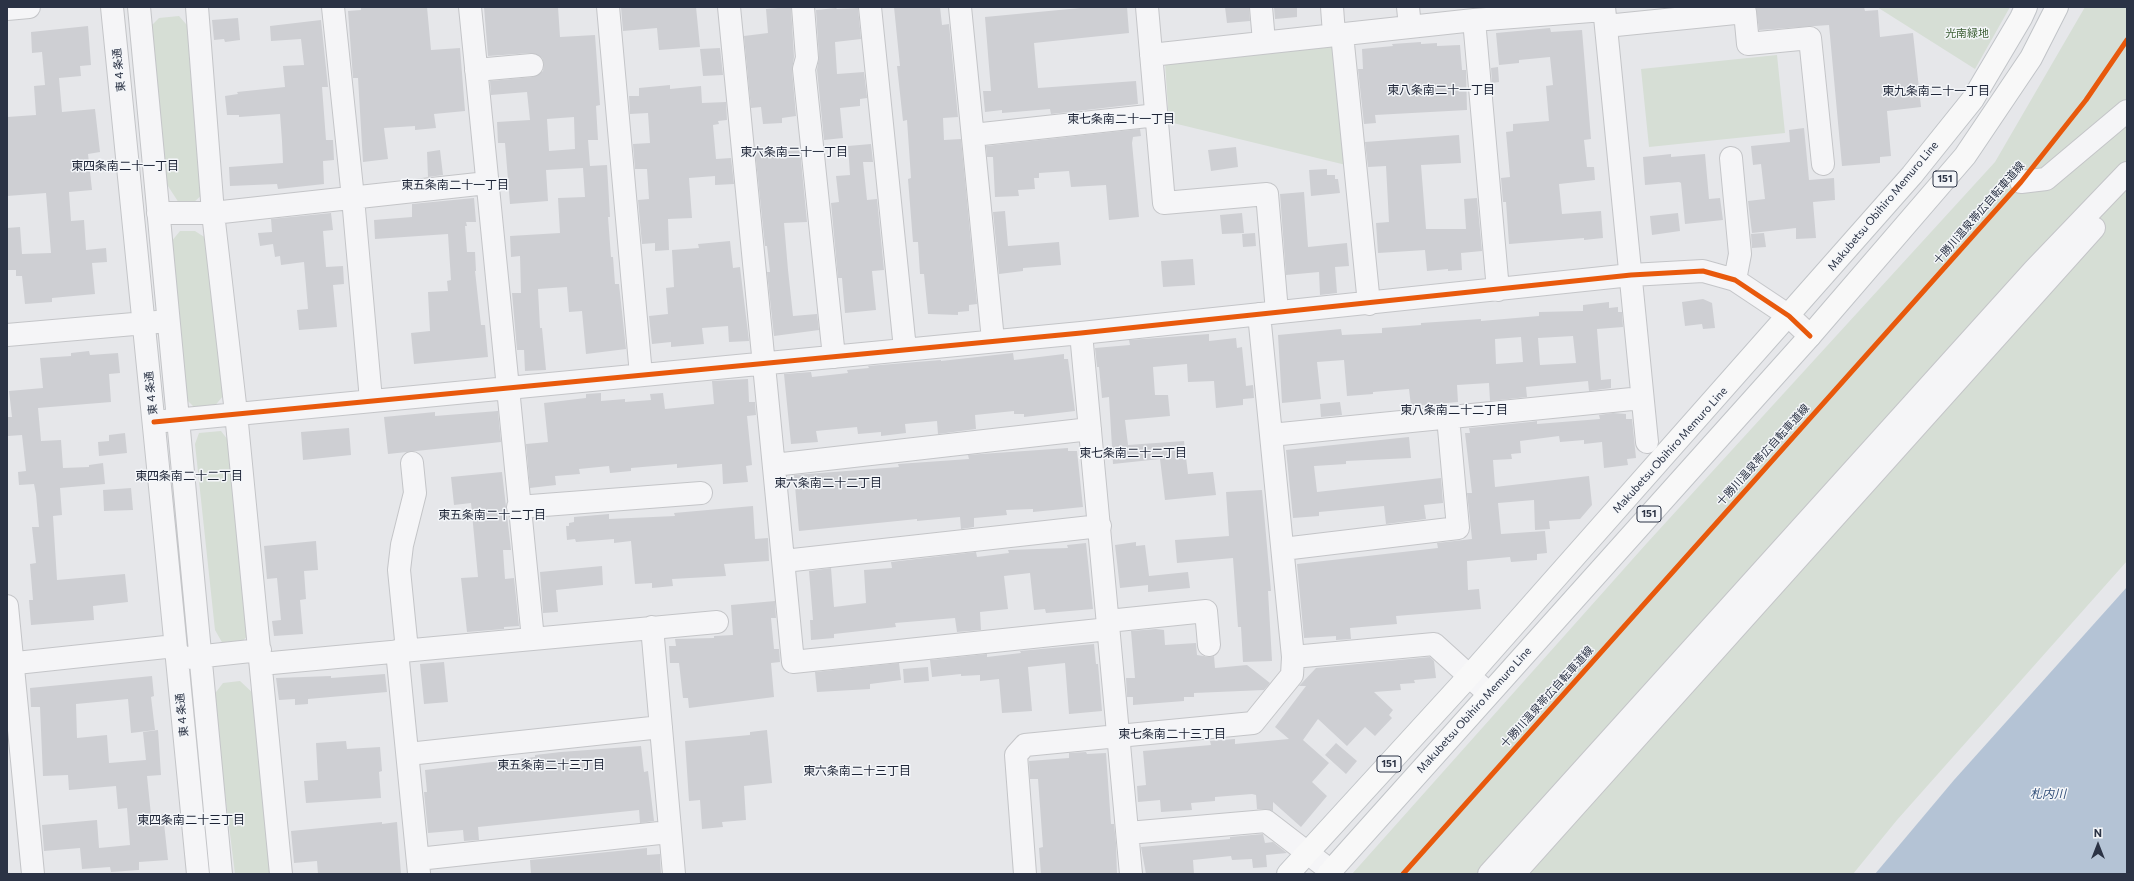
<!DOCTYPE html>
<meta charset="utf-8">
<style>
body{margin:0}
#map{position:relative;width:2134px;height:881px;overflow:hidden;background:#e6e7ea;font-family:Commissioner,sans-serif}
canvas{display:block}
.frame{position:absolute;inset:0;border:8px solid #2b3345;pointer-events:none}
.north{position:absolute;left:2078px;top:825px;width:40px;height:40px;-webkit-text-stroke:3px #f4f6f9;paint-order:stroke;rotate:0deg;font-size:11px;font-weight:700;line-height:16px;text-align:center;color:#2b3345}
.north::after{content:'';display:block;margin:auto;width:14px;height:18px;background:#2b3345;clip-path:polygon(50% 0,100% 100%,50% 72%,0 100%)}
</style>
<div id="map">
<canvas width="2134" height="881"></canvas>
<div class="frame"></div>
<div class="north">N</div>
</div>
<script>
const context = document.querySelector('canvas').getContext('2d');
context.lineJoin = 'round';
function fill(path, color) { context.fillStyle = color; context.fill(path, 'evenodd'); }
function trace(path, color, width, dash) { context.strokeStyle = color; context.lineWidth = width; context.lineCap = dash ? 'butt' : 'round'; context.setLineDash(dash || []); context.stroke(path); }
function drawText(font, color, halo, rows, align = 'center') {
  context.font = font + ' Commissioner,"Noto Sans JP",sans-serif'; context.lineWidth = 3; context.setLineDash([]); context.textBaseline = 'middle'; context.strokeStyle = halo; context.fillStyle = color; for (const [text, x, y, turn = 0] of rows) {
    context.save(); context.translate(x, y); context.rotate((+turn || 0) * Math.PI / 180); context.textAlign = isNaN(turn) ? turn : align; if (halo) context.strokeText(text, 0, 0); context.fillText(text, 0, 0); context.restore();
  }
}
fill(new Path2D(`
 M1877,7H2010L1975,69Z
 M2085,7H2127V561L1897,820L1853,874H1352L1647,543L1995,162Z
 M179,16L193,32L204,193L193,203H179L166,183L152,25L159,18Z
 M1333,46L1346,165L1169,122L1165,63Z
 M1777,55L1785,133L1649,147L1641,69Z
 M180,231H195L209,240L223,396L213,408L197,410L185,398L171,242Z
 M221,431L231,444L249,635L241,642L223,644L215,630L195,444L199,433Z
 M240,681L255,695L272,874H235L213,696L223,683Z`), '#d6ded5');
fill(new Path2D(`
 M2127,587V874H1875L1954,780Z`), '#b4c3d5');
fill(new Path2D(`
 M361,7H427L431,50L460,48L465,111L434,114L436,128L415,130V126L384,128L388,159L363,162L358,78H353L348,11L361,10Z
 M484,7H558L560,37L595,35L600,105L596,106L598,140H588L590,166L607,165L610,217H608L611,257H613L615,284H619L626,349L586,354L582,311L569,312L567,287L538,289L540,328H542L546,370L525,371L524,350H517L512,293H521L520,256L511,257L510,236L560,233L558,198L585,197L583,168L546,170L548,201L510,204L505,143H498L497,122L530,120L527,92L491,95L490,81L533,77L543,71L544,64L542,58L531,53L488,56ZM574,117L575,149L549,151L547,119Z
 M621,7H696L700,47L659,50L657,28L623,31Z
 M791,7L794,57L792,70L796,116L782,118V123L763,124L761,107L751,108L744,36L768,33L766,9Z
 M894,7H940L942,25L949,24L958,117L943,118L944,140L961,139L977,304L969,305V311L958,312V315L928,314L924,274H920L918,242H913L908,179L911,178L907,120L903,121L897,66H900Z
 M1091,7H1127L1129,33L1034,43L1038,88L1136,81L1138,104L1051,114L1050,109L1002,113V110L985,112L983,91H991L985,17Z
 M1225,7H1249L1250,21L1227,23Z
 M1274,7H1297V17L1275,19Z
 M1756,7H1864L1865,11L1878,10L1880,37L1913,33L1921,107L1887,111L1891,156L1880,157V163L1842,166L1829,25L1759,30Z
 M836,8L837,9L858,8L861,39L835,42L837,74L864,72L867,98L860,99V106L840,108L843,138L824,140L817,70L819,57L816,10Z
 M238,18L240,40L225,42L224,39L214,40L212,20Z
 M321,20L328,87H322L326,140H333L334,160L323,161L324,184L278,189L277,184L230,186L229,167L283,163L282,141L280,114L239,117V115H227L225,96L238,94L237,92L285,87L283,66L304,65L301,39L271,41L270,26Z
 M88,26L91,65L80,66L81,76L59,78L62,112L95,109L100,152L88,154L92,190L69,192L71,221L84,220L86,250L106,248L107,262L92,263L95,294L52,298V302L25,304L22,276H16V270H7V228L20,227L22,254L51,253L46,193L7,196V117L36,115L34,86L45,85L42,52L32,53L31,32Z
 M1550,28L1551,32L1582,30L1591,139L1584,140L1587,167H1594L1595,180L1559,184L1562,214L1601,211L1603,238L1584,240V238L1509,244L1506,202H1503L1501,178L1510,177L1506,132L1513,131V124L1549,121L1546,86L1553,85L1550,57L1519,60V63L1499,65L1496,33Z
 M1421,42V44L1437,43V46L1460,45L1462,70H1466L1467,110L1375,115L1376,123L1364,124L1358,69H1363L1362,49L1393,46L1392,44Z
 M720,48L723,75L703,76L700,49Z
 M1498,67L1499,82L1492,83L1491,68Z
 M670,85V89L701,86L702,103L726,102L727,120L718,121L719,124L713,125L716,159L731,158L734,184L715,185V176L689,178L692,218L668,219L669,250L655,251V243L642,244L638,200L649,199L647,169H635L633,144L650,143L648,113L630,114L629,96H639V88Z
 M1804,128L1809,180L1834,178L1835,200L1813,202L1816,238L1796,239V228L1752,233L1748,201L1765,199L1761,164L1753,165L1751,146L1790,142L1789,130Z
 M1140,129L1141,136L1133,137L1132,143L1139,217L1109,220L1106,185L1071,187L1069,171L1039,173V178H1034L1035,189L1018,190L1019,196L995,197L993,157H987L986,146Z
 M1459,135L1461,163L1421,165L1426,229H1466L1464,199L1477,198L1482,251L1461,253L1462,270L1448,271V269L1427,271L1425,250L1378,253L1376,223L1389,222L1386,166L1368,167L1365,142Z
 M871,144L873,162H863L867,200L877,199L884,270L872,271L876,310L845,313L842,278H838L831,203L839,202L836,176L850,175L848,146Z
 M1236,147L1238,167L1211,171L1208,150Z
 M766,149V153L800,150L807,222L784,223L788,270L793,316L817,314L819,330L774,336L767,272H770L767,246H765L755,150Z
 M440,150L443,175L428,177L427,152Z
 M1671,154V157L1705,154L1709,199L1720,198L1723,220L1685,224L1681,183L1679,182L1645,185L1643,157Z
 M1327,169V175H1335V179H1338L1340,193L1311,196L1309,170Z
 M1304,192L1308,247L1347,243L1349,266L1335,267L1337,293L1320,295L1319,272L1286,275L1280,194Z
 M474,198L476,222H466L467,226H465L467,252H475L476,271H475L481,325H485L488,357L414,364L411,333L430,331L428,292L448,291L447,281L451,280L448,234L375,239L374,220L412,217V204Z
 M1005,211L1008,246L1059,242L1061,265L1023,268V271L999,274L993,212Z
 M331,213L333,230L323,231L326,267L343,266L344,284L333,285L337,327L299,330L297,310L308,309L304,262L281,265L280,256L275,257L273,244L260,246L258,233L272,232L271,219Z
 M1242,213L1244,233L1222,234L1220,215Z
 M1678,213L1680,231L1652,235L1650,216Z
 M1255,233L1256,246L1243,247L1242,234Z
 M1764,233L1766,247L1752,248L1751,234Z
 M730,241L733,268L740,267L749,341L729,342L728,326L702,328L704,344L671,347V342L652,344L649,316L668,314L666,288L674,287L672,250L699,248L698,244Z
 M1193,259L1195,285L1163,287L1161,261Z
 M1703,299L1712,303L1715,328L1703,329L1702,324L1685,326L1682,302Z
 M1609,302V308L1618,307V312H1622L1623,327L1597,329L1601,380L1611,379V388L1589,391L1588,381L1526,387L1527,397L1490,401L1489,383L1457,385L1458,402L1411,406L1409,389L1373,392V394L1347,396L1344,360L1317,362L1321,399L1282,403L1278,335L1341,329L1342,335L1382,333V328L1421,325V323L1481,319V321L1539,316V312L1583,311V305ZM1573,336L1576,363L1540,365L1538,338ZM1521,337L1523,362L1496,364L1495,339Z
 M1209,334V341L1236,338L1237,348L1242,347L1246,386L1253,385L1254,398L1243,399V405L1216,408L1214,381L1188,382L1187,364L1153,367L1155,395H1168L1170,416L1125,420L1128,445L1184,441L1188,474L1213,472L1216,495L1165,500L1160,459L1113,464L1109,397L1102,398L1099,367H1097L1095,348L1130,345L1129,340Z
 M89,351L90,355L118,353L120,373L109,374L111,402L38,408L41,441L61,440L63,468L89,467V465L103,463L105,484L60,488L62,515L53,516L57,580L125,574L128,602L93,606L94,620L31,625L29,600H33L30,564L36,563L32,527H39L36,494L34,484L19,485L18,472L26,471L22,435L8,436L7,417H12L9,391L43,388L40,358L71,356V353Z
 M1013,353L1014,360L1064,354V359H1068L1075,411L1024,417V414H1014V411L975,415L976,429L938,434L937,421L905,424L906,433L881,436V432L858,434L857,427L816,431L818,442L791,444L784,374L811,372L812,377L848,373L847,370L869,368L868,366L941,360V361Z
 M748,379L749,402H755L756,415L747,416L752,465L746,466L748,482L723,484L722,464L677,468V464L631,468V471L610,473L609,466L579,469L580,474L555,476L556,485L530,488L526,444L548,442L544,403L586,398V394L601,393V401L625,399V402L651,400L650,394L663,393L665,409L714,404L712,381Z
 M1340,402L1342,415L1321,417L1320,404Z
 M498,411L501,442L388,454L384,417L435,412V416Z
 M1613,413L1626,414V419H1632L1636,458L1627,459L1628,465L1604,468L1602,442L1584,444V440L1560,442L1559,436L1520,441L1521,453L1511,454L1512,459L1493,460L1495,487L1589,476L1592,505L1580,519L1549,521L1550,529L1535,530L1534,500L1498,503L1501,534L1545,531L1547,553L1537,554V560L1511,562L1510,557L1467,561L1468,590L1479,589L1481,609L1396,616L1397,624L1350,628L1351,639L1336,640V636L1304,638L1297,564L1438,548L1437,543L1472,539L1467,493H1472L1465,433H1470L1469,428L1530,422L1537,421V424L1600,419L1599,415Z
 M349,428L351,455L303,460L301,432Z
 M125,433L127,453L99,456L98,442L109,441V435Z
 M1409,437L1411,458L1346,461V464L1314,466L1317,492L1441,478L1443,503L1424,505L1426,519L1386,524L1384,506L1319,512V516L1293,518L1286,450Z
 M1068,448V451H1077L1083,507L1033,512V509L1006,510L1007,515L974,518V527L961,529L960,517L917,521V519L799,531L794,475L899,467L898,464L969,459L968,455L981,454Z
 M502,472L511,550H503L505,579L514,578L519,626L504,627V629L467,632L461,578L478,577L471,503L454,505L451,477Z
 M131,488L133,510L104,511L103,490Z
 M1262,490L1271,591H1268L1272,661L1243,662L1241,627H1238L1233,558L1177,563L1175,540L1229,536L1226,492Z
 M753,506L755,539L768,538L769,561L724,564L726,576L672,579L673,586L652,588V583L635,584L631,541L614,543V539L576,542L575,539L567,540L566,526H569V523L574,522V517L609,514V519L675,516L674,513Z
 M316,541L318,570L304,571L306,599L300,600L303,634L274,636L272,621L281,620L277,578L267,579L264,546Z
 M1136,542V546L1145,545L1149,576L1188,572L1190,588L1148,592V585L1120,588L1115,545Z
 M1086,543L1093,609L1046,613L1045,609L1034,610L1030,573L1004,576L1008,609L980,612L981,630L957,632L955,618L895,623L896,627L834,634V638L811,640L810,620H813L809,571L831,568L834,607L866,603L864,570L892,568L891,562L976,552L977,557L1009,553L1008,550L1068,548L1067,545Z
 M602,566L603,585L556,590L558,612L543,613L540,572Z
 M775,601L776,618H771L774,649H779L780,662L771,663L774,697L689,708L688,698H683L679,663H670L669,646H676L675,639L714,638V636L733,635L731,605Z
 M1156,629L1164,630L1165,645L1196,643L1197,655L1210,657L1214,656L1215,668L1247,665L1270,683L1264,690L1194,693V697H1184V701L1133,705V697H1127L1126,678H1135L1131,631Z
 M1094,644L1096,664H1098L1102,711L1069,714L1065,663L1028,667L1032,711L1002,713L999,679L980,681V675L961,676V674L932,677L930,660L987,654V657L1021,653L1020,651Z
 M1430,657L1434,661L1436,678L1414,680L1415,683L1400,684L1401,690L1374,692L1393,710L1389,715L1392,718L1375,736L1365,727L1347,746L1318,719L1303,740L1329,763L1312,782L1327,796L1301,827L1273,802V811L1265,809H1257L1256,795L1252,794L1215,797V801L1191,803L1192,810L1161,812L1160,800L1138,802L1137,786L1146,785L1143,751L1211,745L1210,741L1235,739V744L1289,739L1275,727L1306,686H1299L1316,668Z
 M444,662L448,702L424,704L420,664Z
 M899,663L901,680L870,684V689L817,692L815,672Z
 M928,667L929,681L904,683L903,669Z
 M385,674L387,692L308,699V704L295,705V699L279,700L276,678L331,676V678Z
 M152,676L154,696L151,697L155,730L131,733L128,699L76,704L77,738L107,735L109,763L146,760L143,732L158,730L161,775L147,776L151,815L163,814L168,860L139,862V870L111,872L110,867L82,869L80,848L44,851L42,825L97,820L99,848L130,845L127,808L118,809L116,786L69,790L68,775L43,776L40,707H31L30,688Z
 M767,730L772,783L744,786L746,820L722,822L723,827L702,829L700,800L689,801L685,741L750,735V732Z
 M346,741L347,749L380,747L382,771L379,772L381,798L306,803L304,781L318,780L316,743Z
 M1336,743L1357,761L1346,774L1325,755Z
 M641,746L644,772L648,771L654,821L640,823L639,810L478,827L479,840L464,841L463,830L428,833L424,792H427L425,770L535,757V755L561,752Z
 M1086,752L1087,754L1106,753L1111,824H1114L1116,843L1117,874H1041L1039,848L1043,847L1038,779H1030L1029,761L1069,758V753Z
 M382,822V824L397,822L401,874H318L317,861L294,863L291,831Z
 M1263,834L1265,843L1273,842L1287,853L1266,855L1267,867L1253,868L1252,859L1232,860L1231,856L1193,860L1194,874H1146L1141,847L1230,839V837Z
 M647,848V855L660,854L661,874H531L530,860Z`), '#cecfd3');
const minor = new Path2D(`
 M112,7C143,296 169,585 198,874
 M139,7L221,874
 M197,7L213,213L236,413L281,874
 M333,7L353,198L371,400
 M470,7L533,639
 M608,7L641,375
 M729,7L793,662L1109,629
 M803,7L807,58L804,69L834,357
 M870,7L905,349
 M960,7L993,340
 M1147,7L1164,203L1267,194L1277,312
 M1261,7L1264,42
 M1332,7L1334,34
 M1408,7L1410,27
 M1604,7L1647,442
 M7,9L29,7
 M1474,20L1498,290
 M1606,26L1745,12L1748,44L1810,38L1823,164
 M1342,34L1369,304
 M1151,55L1474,20L1604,10
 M476,70L532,65
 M973,135L1157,115
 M1731,158L1740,254L1735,280
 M2021,182L2046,179L2127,111
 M158,213H213L487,183
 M1081,333L1131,874
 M7,335L157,322
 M154,422L1081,333L1631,275L1703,271L1735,280L1789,316L1810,336
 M1271,435L1642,398
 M774,465L1090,429
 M518,507L701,493
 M1283,549L1458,528L1448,417
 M784,561L1100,526
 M7,606L33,874
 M1108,621L1206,611L1209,645
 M652,627L674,874
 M407,650L399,570L402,545L415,493L412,463
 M397,651L419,873
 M1293,657L1434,644L1488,693
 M186,658L260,650
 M7,664L175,646
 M261,664L717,622
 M408,754L661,727
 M1128,833L1266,821L1331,871
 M418,859L669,832
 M1025,874L1016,755L1025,745L1253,723L1292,675L1293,657L1259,314
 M1489,874L2034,270L2127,173
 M1514,874L2094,228`);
const major = new Path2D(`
 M1288,874L1470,675L1912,175L1973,99L2021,18L2026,7
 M1328,874L1810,336L1965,156L2031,58L2057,7`);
trace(minor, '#c4c5c8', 24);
trace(major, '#c1c4c8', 24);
trace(minor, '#f5f5f7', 22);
trace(major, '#f8f8f8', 22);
trace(new Path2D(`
 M154,422L1081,333L1631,275L1703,271L1735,280L1789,316L1810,336
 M1403,874L2021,182L2086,100L2127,40`), '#e8590c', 5);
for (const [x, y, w] of [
 [1945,179,24],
 [1649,514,24],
 [1389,764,24]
]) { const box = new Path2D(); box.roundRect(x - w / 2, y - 8, w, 16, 3); context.fillStyle = '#f4f6f9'; context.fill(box); trace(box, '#2b3345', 1); }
drawText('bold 10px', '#2b3345', null, [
 ["151",1945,179],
 ["151",1649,514],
 ["151",1389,764]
]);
drawText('11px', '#3e6137', '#f4f6f9', [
 ["光南緑地",1967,33]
]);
drawText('11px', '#2b3345', '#f4f6f9', [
 ["東４条通",119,70,-96],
 ["Makubetsu Obihiro Memuro Line",1883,206,-50],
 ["十勝川温泉帯広自転車道線",1979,213,-49],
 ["東４条通",151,393,-96],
 ["Makubetsu Obihiro Memuro Line",1670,450,-48],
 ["十勝川温泉帯広自転車道線",1763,455,-48],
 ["十勝川温泉帯広自転車道線",1547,697,-48],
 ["Makubetsu Obihiro Memuro Line",1474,710,-48],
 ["東４条通",182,715,-96]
]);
drawText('12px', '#1d2436', '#f4f6f9', [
 ["東八条南二十一丁目",1441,90],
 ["東九条南二十一丁目",1936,91],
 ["東七条南二十一丁目",1121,119],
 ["東六条南二十一丁目",794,152],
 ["東四条南二十一丁目",125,166],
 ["東五条南二十一丁目",455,185],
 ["東八条南二十二丁目",1454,410],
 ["東七条南二十二丁目",1133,453],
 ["東四条南二十二丁目",189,476],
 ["東六条南二十二丁目",828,483],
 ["東五条南二十二丁目",492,515],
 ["東七条南二十三丁目",1172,734],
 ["東五条南二十三丁目",551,765],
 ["東六条南二十三丁目",857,771],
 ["東四条南二十三丁目",191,820]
]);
drawText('italic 12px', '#33507a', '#f4f6f9', [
 ["札内川",2048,794]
]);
</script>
